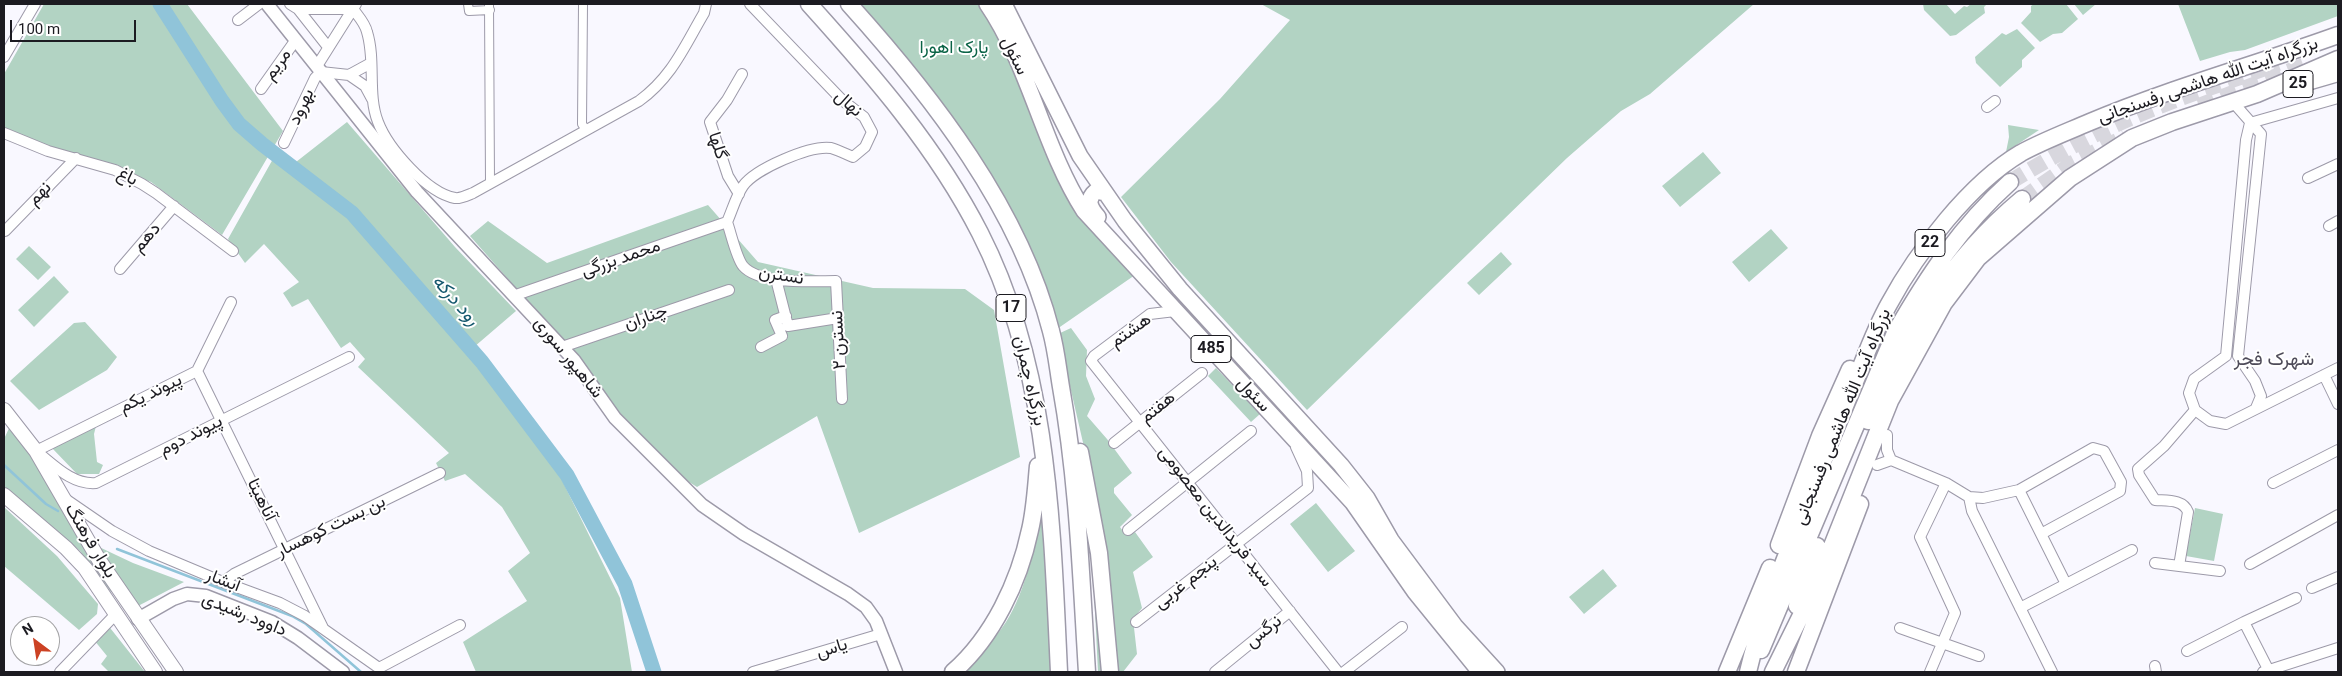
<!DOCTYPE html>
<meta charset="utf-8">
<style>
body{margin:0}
#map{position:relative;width:2342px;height:676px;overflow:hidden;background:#f9f8ff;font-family:Roboto,sans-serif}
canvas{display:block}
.frame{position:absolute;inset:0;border:5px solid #1c1b21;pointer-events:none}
.north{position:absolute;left:10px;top:616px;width:50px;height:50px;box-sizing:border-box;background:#fff;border:1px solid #a4a4a6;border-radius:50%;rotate:329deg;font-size:14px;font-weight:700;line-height:20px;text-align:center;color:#1c1b21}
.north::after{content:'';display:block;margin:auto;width:18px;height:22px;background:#cc4224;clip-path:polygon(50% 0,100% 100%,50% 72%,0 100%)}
.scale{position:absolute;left:10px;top:20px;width:126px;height:22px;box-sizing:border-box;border:2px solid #1c1b21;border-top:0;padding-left:6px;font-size:15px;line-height:18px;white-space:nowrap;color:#1c1b21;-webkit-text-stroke:4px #fff;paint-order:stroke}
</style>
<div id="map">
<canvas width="2342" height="676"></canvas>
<div class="frame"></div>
<div class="north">N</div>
<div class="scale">100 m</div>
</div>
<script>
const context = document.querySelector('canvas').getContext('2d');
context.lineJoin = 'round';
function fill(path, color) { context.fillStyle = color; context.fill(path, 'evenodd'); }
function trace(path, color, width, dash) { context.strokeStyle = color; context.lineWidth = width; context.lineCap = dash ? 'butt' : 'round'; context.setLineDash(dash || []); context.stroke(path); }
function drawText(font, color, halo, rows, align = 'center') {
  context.font = font + ' Roboto,Vazirmatn,sans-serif'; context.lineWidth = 4; context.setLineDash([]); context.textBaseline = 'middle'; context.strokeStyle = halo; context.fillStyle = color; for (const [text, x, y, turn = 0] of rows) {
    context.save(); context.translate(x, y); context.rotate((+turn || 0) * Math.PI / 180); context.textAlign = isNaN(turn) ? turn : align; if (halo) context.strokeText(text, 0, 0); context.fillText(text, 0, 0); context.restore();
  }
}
fill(new Path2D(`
 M44,4H187L283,131L222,235L151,182L4,131V74Z
 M856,4H979L1009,58L1086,224L1114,256L1135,275L1057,329L1035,267Z
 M1261,4H1754L1650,94L1621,111L1567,158L1307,410L1171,262L1121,197L1220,99L1290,20Z
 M1923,4H1946L1955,14L1964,6L1967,7L1971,4H1987L1984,7L1985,13L1956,35L1950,36L1924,10Z
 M2034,4H2066L2078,19L2062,33L2053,34L2040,42L2021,23L2031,12V6Z
 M2074,4H2096L2083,15Z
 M2178,4H2338V16L2245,50L2230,52L2200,61Z
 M2017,29L2035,48L2022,60V67L2000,87L1976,63L1975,57L2002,33L2006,35Z
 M347,122L455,247L516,311L467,353L555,466L620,598L632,672H476L463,642L527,601L508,571L530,553L502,507L465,474L445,481L436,463L449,453L358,367L365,359L350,342L341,348L308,299L292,307L283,293L299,282L264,244L245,263L228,239L278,150L296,162Z
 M2008,125L2039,130L2006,152L2009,137Z
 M1703,152L1721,173L1680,207L1662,186Z
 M708,205L758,262L873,288L965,289L994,310L1020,457L859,533L817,416L697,487L681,477L613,406L553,330L470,236L488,221L547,263Z
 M1771,229L1788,248L1749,282L1732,262Z
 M29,246L51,267L38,280L16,259Z
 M1501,252L1512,264L1479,295L1467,283Z
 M54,276L69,292L34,327L18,310Z
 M85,322L117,357L107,370L39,410L10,381L74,323Z
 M1071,328L1087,350L1086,376L1095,399L1087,416L1107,439L1132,473L1114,488V493L1132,515L1120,527L1126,535L1135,532L1153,557L1133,572L1142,608L1133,619L1137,654L1123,672H1114L1093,486L1058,334Z
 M1216,368L1260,414L1251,422L1208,376Z
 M11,424L114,590L111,592L80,551L35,512L4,488V439Z
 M96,426L94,434L97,462L103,465L99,474H77L51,447Z
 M1316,503L1355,551L1328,572L1290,524Z
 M1043,505L1052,672H964C978,657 994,640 1006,622C1026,591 1036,541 1043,505Z
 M4,507L57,556L98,604L97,614L79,630L4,566Z
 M2195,508L2223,514L2214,561L2186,556Z
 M1091,530L1103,672H1098Z
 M97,546L133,563L184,582L138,606Z
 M1603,569L1617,586L1584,614L1569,597Z
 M107,624L145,672H109L101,664L107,656L94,640Z`), '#b2d3c3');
trace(new Path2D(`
 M4,465L46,504L58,511
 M117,549L292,616L306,624L361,672`), '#90c4d9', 2.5);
trace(new Path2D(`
 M160,4L222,101L239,124L262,144L352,213L482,362L567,475L625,584L654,672`), '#90c4d9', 15);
trace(new Path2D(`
 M2199,106L2311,63
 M2010,182C2056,154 2102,129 2152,109C2194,92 2237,79 2278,63
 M2022,199L2073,163L2125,137`), '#d8d7de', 16, [16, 8]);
const pedestrian = new Path2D(`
 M468,4L469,11L490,10
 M489,4L490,183
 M583,4L582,124L586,130`);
const minor = new Path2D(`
 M290,4L298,9H353
 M298,9L328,47
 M353,9C358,16 365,23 367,32C376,61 367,94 378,122C388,148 427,193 455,198C460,199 468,195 473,193L639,101C672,77 684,47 704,13L706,4
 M238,20L259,4
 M4,57L35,4
 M317,66L356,4
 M349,75L365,86L372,99
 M261,89L295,41
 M2232,101L2261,134L2238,356L2255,381L2261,396L2256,408
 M1987,107L1995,101
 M2250,123L2246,140L2226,356L2194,379L2189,393L2195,410L2210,421L2226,424L2338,368
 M2250,123L2338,98
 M4,133L48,151L115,170L142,184L156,193L233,251
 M284,143L315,78L321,72L349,75L371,63
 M2308,178L2338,164
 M739,194L728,176L710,122L727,100L742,74
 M727,222C732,211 736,196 743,186C755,169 810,145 831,148C838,150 846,154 853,157L865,147L872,132L864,117L842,100L750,4
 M727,222C731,233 736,257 743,266C759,285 813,281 836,281L842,399
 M2329,226L2338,221
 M5,231L76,158
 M120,269L174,206
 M776,279L788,326L838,318
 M516,295L727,222
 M231,302L197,371L36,451C54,465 72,485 96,483L349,357
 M1175,311L1150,314L1094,356L1091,361L1338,672
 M562,347L729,290
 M761,347L782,336L775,320L786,316
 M197,371L323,628
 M2324,375L2338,404
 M1887,435V450L1891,460
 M1114,443L1202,373
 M1877,465L1891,460L1946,483L1969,497L1983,498L2019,490L2093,448L2104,451L2121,482L2120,491L2041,534
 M2273,483L2338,450
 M2019,490L2066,584
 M1969,497L1972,511L2052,672
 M64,498L112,531L149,551L223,582L280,603L305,616L379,668L460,625
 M1128,530L1251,431
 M2155,563L2220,571
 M2250,564L2338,515
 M2179,566L2188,512C2183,499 2167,501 2155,500L2139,475L2138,469L2164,446L2195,410
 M223,582L234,574L440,473
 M2312,588L2338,577
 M2020,608L2132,550
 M1136,622L1308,488L1307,471L1296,447
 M1900,628L1979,656
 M2187,651L2244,622
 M2155,666L2156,672
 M2269,671L2244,622L2296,598
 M60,672L115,615
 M753,672L881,634
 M1215,672L1290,611
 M1344,672L1402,627
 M1930,672L1955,613L1920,537L1946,483
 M2263,672L2338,648`);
const tertiary = new Path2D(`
 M267,4L417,192L574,360L615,418L702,505L744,534L848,594L866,607L876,621L896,672
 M138,619L173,599L187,594L206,596L272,622L298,638L343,672`);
const secondary = new Path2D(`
 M4,410L36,451L99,560L176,672
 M4,495L66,548L85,568L155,672`);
const primary = new Path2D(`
 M987,4C1030,67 1043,147 1084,211L1353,503L1415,592L1480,672
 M1004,4L1080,156L1125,221L1180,289L1341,465L1367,498L1391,540L1455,626L1497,672
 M1098,217C1091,209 1085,200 1096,191L1105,193`);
const trunk = new Path2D(`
 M809,4C873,75 936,147 980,233C1049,368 1052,525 1059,672
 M849,4C932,96 1020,209 1051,331C1056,349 1058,369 1061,387C1078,482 1081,577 1087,672
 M2307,82L2338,73
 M1868,421C1905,334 1949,260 2022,199
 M1080,452L1099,553L1110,672
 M1779,545L1820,436L1850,369
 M1797,606L1817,546
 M1761,650L1895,333C1927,277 1961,226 2010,182
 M953,672C993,637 1019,582 1030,530C1035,509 1036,487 1038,466
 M1727,672L1770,568
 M1748,672C1761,616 1784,562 1805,508C1822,464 1839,420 1857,377C1867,352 1876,327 1889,304C1917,252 1970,183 2021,153C2043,141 2067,132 2090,122C2171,88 2255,65 2338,35
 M1773,672L1818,581L1890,401L1944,303L1978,258L2070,178L2132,138L2172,122L2257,94L2338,59
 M1796,672L1860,504`);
trace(pedestrian, '#9d9aa9', 10);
trace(minor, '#9d9aa9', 12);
trace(tertiary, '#9d9aa9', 15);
trace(secondary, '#9d9aa9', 16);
trace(primary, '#9d9aa9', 18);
trace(trunk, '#9d9aa9', 19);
trace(pedestrian, '#fff', 8);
trace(minor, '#fff', 10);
trace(tertiary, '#fff', 12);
trace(secondary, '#fff', 14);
trace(primary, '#fff', 15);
trace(trunk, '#fff', 16);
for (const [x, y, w] of [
 [2298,84,30],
 [1930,243,30],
 [1011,308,30],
 [1211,349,40]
]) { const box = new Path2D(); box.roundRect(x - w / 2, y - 13.5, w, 27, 4); context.fillStyle = '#fff'; context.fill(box); trace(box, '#1c1b21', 1); }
drawText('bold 16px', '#1c1b21', null, [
 ["25",2298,84],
 ["22",1930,243],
 ["17",1011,308],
 ["485",1211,349]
]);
drawText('18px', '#0a6346', '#fff', [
 ["پارک اهورا",954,48]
]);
drawText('18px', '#1c1b21', '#fff', [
 ["سئول",1014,56,64],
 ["مریم",278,65,-54],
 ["بزرگراه آیت الله هاشمی رفسنجانی",2208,81,-19],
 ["نهال",848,104,42],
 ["بهرود",302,107,-65],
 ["گلها",717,146,72],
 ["باغ",127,177,26],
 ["نهم",40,194,-46],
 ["دهم",147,238,-49],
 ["محمد بزرگی",621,259,-19],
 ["نسترن",781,276,9],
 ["چناران",646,318,-19],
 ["هشتم",1131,331,-35],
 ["نسترن ۲",839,340,-93],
 ["شاهپور سوری",568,358,51],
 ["بزرگراه چمران",1029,381,77],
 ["پیوند یکم",151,394,-26],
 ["سئول",1253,395,47],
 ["هفتم",1158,408,-39],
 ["بزرگراه آیت الله هاشمی رفسنجانی",1843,417,-68],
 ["پیوند دوم",191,436,-27],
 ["آناهیتا",261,500,64],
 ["سید فریدالدین معصومی",1215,517,52],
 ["بن بست کوهسار",331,527,-26],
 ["بلوار فرهنگ",90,541,59],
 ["آبشار",223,581,21],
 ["پنجم غربی",1186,583,-38],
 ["داوود رشیدی",244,615,22],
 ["نرگس",1264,632,-39],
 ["یاس",832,649,-17]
]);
drawText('italic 19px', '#15586e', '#fff', [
 ["رود درکه",455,301,49]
]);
drawText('19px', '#4e4b59', '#fff', [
 ["شهرک فجر",2274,360]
]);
</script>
